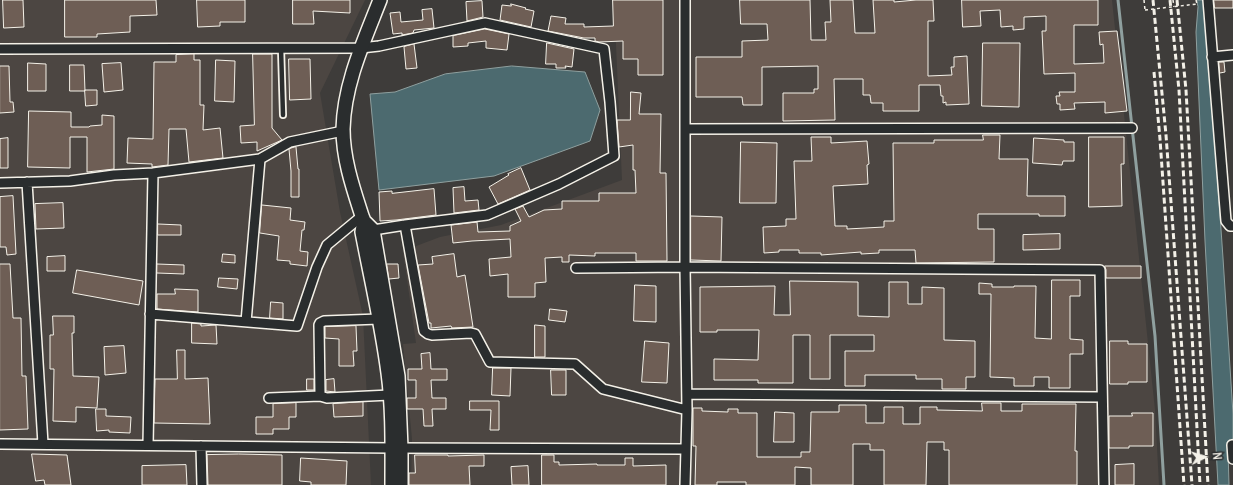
<!DOCTYPE html>
<style>
body{margin:0}
#map{position:relative;width:1233px;height:485px;overflow:hidden;background:#3e3c3a;font-family:Delius,sans-serif}
canvas{display:block}
.north{position:absolute;left:1185px;top:437px;width:40px;height:40px;-webkit-text-stroke:3px #2a2d2e;paint-order:stroke;rotate:85deg;font-size:11px;font-weight:700;line-height:16px;text-align:center;color:#f4f1e8}
.north::after{content:'';display:block;margin:auto;width:14px;height:18px;background:#f4f1e8;clip-path:polygon(50% 0,100% 100%,50% 72%,0 100%)}
</style>
<div id="map">
<canvas width="1233" height="485"></canvas>
<div class="north">N</div>
</div>
<script>
const context = document.querySelector('canvas').getContext('2d');
context.lineJoin = 'round';
function fill(path, color) { context.fillStyle = color; context.fill(path, 'evenodd'); }
function trace(path, color, width, dash) { context.strokeStyle = color; context.lineWidth = width; context.lineCap = dash ? 'butt' : 'round'; context.setLineDash(dash || []); context.stroke(path); }
fill(new Path2D(`
 M0,0H365L320,93L340,212L363,316L371,485H0Z
 M614,0H1112L1155,410L1159,485H411L412,439L403,344L416,343L403,251L440,237L501,225L622,180Z`), '#4c4642');
const water = new Path2D(`
 M1197,0H1205L1223,258L1233,414V438L1228,449L1229,485H1218L1205,241L1196,32L1198,7Z
 M512,66L585,72L600,110L590,141L494,176L379,190L370,94L395,92L445,74Z`);
fill(water, '#4c6a6f');
trace(water, '#8fa09f', 1);
trace(new Path2D(`
 M1118,0L1155,336L1164,485`), '#8fa09f', 3);
const building = new Path2D(`
 M3,0H23L24,27L4,28Z
 M65,0H156L157,15L130,16V32L97,34V37H65Z
 M197,0H245V22H220V26L198,27Z
 M293,0H350V13L313,11L314,24H293Z
 M613,0H663V75H638V59H623V41L599,42L595,41V38H584L548,31L551,16L566,18L565,24H584V27L613,26Z
 M740,0H810L811,40H826L825,22H831L830,0H853L855,33H875L873,0H894V2L916,0H933L934,21H928V76L952,75L951,67H954V57L967,56L969,104L946,105V102L943,103V96H941L940,85H919V111H883V103H871L870,95H863V79H834L835,120L783,121V93H814V89H818V66L762,67V105H743L742,97H696V57H742V41L768,40L767,24H741Z
 M962,0H1098V25H1074V64L1104,63L1103,44L1100,45L1099,32L1117,31L1127,111L1105,113V102L1074,103L1075,109L1060,110V104H1057L1056,96H1060L1059,92H1075V73L1044,74L1042,31H1046V16L1024,17V29L1013,30V26L1001,27L1000,10L980,11L981,26L963,27Z
 M1214,0H1233V8H1215Z
 M482,1L483,17L467,21L466,2Z
 M511,4L526,8L525,9L534,11L531,27L500,20L502,5L511,6Z
 M432,9L434,28L414,30L413,33L402,35V33L393,34L390,13L400,12L401,22L423,20L422,10Z
 M485,29L509,34L507,50L486,48V41L468,43V46L453,47V36Z
 M547,43L574,49L572,67L565,66L566,68H556V64H546Z
 M983,43H1020L1019,107L982,106Z
 M414,44L417,68L406,69L404,47Z
 M194,54V60H200V105H204L203,130L220,128L223,158L189,162L186,129H169L168,165L152,167V164L127,163L128,138L153,139L154,62H176V55Z
 M253,54H272V128L282,140L257,151V142L241,143L240,126L254,125Z
 M289,59H310L311,99L290,100Z
 M216,60L235,61L234,102L215,101Z
 M1219,62H1224L1225,72L1220,73Z
 M28,63L46,64V91H28Z
 M121,63L123,90L104,92L102,64Z
 M70,65H84L85,91H70Z
 M0,66H9L10,102H13L14,112L0,113Z
 M85,90H97V105L86,106Z
 M631,92L641,93L639,114H661L660,173H666L667,261H636V253H595V256L569,255V262H562V257L545,258L546,282L535,283V297H508V274L490,276L489,259L511,257L510,239L472,241L453,243L451,225L477,222L478,232L510,231V226L521,221L515,209L523,206L529,217L544,210L562,209V201H599V193H636L635,170H633V145L619,147L617,120H630Z
 M29,111L71,112V127H89L90,126L102,125V115L114,116V169L87,172V137H70V168L28,167Z
 M983,135H1000L999,159H1028L1027,196H1065V216H1039V214H978V229H994V262L916,263L915,250H879V253L861,254V252L821,255V253H799V250H779V252L764,253L763,227L786,226V219H796L794,161H812L811,137H831V143L867,141L869,164L867,165L868,184L833,186L835,226H847V229L884,227V221H894L893,143H934V140H983Z
 M1089,137H1124V164H1121L1122,206L1089,207Z
 M8,138V168H0V139Z
 M1034,138L1064,140V142H1074V161H1063L1062,165L1033,163Z
 M741,142L777,143L776,203H740Z
 M296,147L298,169H299V197H291V171L289,149Z
 M521,168L530,190L498,204L489,187L509,175L508,174Z
 M464,187L465,201L478,200L479,210L454,213L453,188Z
 M434,189L436,215L396,220L380,221L379,192L392,191V193Z
 M13,196L16,254L7,255L6,247H0V197Z
 M63,203L64,228L36,229L35,204Z
 M262,205L291,208L290,220L305,222L304,230H302L300,251L308,252L307,266L290,264V261L277,260L279,236L260,233Z
 M691,216L722,217L721,261L691,260Z
 M158,224L181,225V235H158Z
 M1060,234V249L1023,250V235Z
 M223,254L235,255V263L222,262Z
 M454,254L457,277L465,275L473,327L452,328L451,326L431,328V323H429L418,265L433,264L432,257Z
 M65,256V271H47V257Z
 M0,264H10L13,318H21L22,376H26L28,429L0,430Z
 M157,264L184,265V274L157,273Z
 M387,264H398L399,278L389,279Z
 M1105,266H1141V278H1106V270Z
 M77,270L143,281L139,305L73,293Z
 M219,278L238,279L237,289L218,287Z
 M1052,280H1080V296H1070V339L1083,340V354H1070V388H1049V377H1034V386H1014V378L990,377L991,294H979V283L992,284V287H1014V286H1036L1035,338L1051,339Z
 M790,281L858,282V316L889,317V282H908V304H922V287L944,288V340L975,341V377H966V389H942V379H916V375H865V386H845V351H874V335H830V379H810V335H793V383H758V380H714V359L758,360L759,330H717V332H700V287L775,286L774,315H790Z
 M635,285L656,286V322L634,321Z
 M175,289L198,290V312L157,309V294H175Z
 M271,302L283,303V319L270,318Z
 M550,309L567,311L565,322L549,320Z
 M53,316H74V333H72L73,376L99,377L97,408L76,407V422L53,421L54,369H50V335H53Z
 M192,323L201,324V326L216,325L217,344L192,343Z
 M535,325L545,326V357H535Z
 M356,326L357,351H353L354,366H339V339L325,338V327Z
 M645,341L669,343L667,383L642,382Z
 M1110,341H1128V344H1147V382H1128V384H1110Z
 M124,346L126,373L105,375L104,347Z
 M177,350H185V379L208,378L210,424L154,423L155,379H177Z
 M430,353L431,369H447V380H431L432,398H446V409H432L433,426H424L423,409H407V398H416V380H408V369H422L421,354Z
 M493,368H511L510,396L492,395Z
 M551,370H566V395H552Z
 M307,379H314V390H307Z
 M334,379L335,392L326,391V380Z
 M470,401H499V430H490L491,410H470Z
 M363,402V416L334,417L333,404Z
 M296,403V417H289V429H273V434H256V417H273V404Z
 M982,403H1001V411H1022V404H1076L1075,451H1077V485H949V450H944V442H927L926,485H884V450H870V444H853V485H811V468L795,467V485H746V482H717V485H695L696,446H693V408H702V411L728,412V409H738V413H757V457H801V452H810L811,412H839V405H866V423H884V407H903V424H920V407H937V410L982,411Z
 M96,409H106V416L131,417L130,433L109,432V430L97,431Z
 M775,412L794,413V442H774Z
 M1132,413H1153V446H1129V448H1109V416H1132Z
 M32,454L67,455L71,485H45L44,480L36,481Z
 M239,454L282,455V485H208L207,455Z
 M415,455H448V456L484,455V466H469L470,485H409V473H415Z
 M542,455H554V462H559V465L597,464V465H625V458H633V466L666,465V485H542Z
 M301,458L347,461L346,485H311V482L300,481Z
 M1134,464V485H1115V465Z
 M186,465L187,485H142V466Z
 M528,466L529,485H512L511,467Z`);
fill(building, '#6e5e55');
trace(building, '#f4f1e8', 1);
const lane = new Path2D(`
 M281,48L283,115`);
const street = new Path2D(`
 M685,0V267L687,410L685,485
 M1208,0L1226,221L1230,226H1233
 M0,49L361,48L379,46L485,23L604,49L610,102L614,156L559,184L487,215L405,225L367,231
 M1212,57L1233,55
 M685,129L1132,128
 M27,182L43,444
 M0,183L70,181L114,175L153,173L260,159L290,142L343,131
 M405,225L424,331L428,334L432,335L471,333L475,334L490,362L575,364L603,389L687,410
 M576,268L685,267L1100,270L1104,485
 M150,314L297,326L317,267L327,245L362,216
 M379,319L324,321L320,323L319,325L320,394V396L327,398L390,395
 M246,322L260,159
 M687,394L1102,397
 M269,398L320,396
 M0,444L392,448L686,449
 M148,445L153,173
 M1232,445L1233,459
 M201,446L202,485`);
const secondary = new Path2D(`
 M380,0C364,41 344,84 343,129C343,159 353,188 362,216L364,221L373,230L398,376L401,448V485
 M364,221L362,232C371,279 382,326 388,373C393,410 392,448 392,485`);
trace(lane, '#f4f1e8', 8);
trace(street, '#f4f1e8', 12);
trace(secondary, '#f4f1e8', 16);
trace(new Path2D(`
 M1144,0L1145,10
 M1173,0L1174,7
 M1196,0L1197,4`), '#f4f1e8', 1.5, [3, 3]);
trace(lane, '#2a2d2e', 4.5);
trace(street, '#2a2d2e', 9);
trace(secondary, '#2a2d2e', 13);
trace(new Path2D(`
 M1153,0L1166,135L1192,485
 M1170,0L1179,90L1200,485
 M1177,0L1186,90L1208,485
 M1154,72L1160,139L1184,485`), '#f4f1e8', 3, [6, 3]);
trace(new Path2D(`
 M1145,10L1197,4`), '#f4f1e8', 1.5, [3, 3]);
</script>
